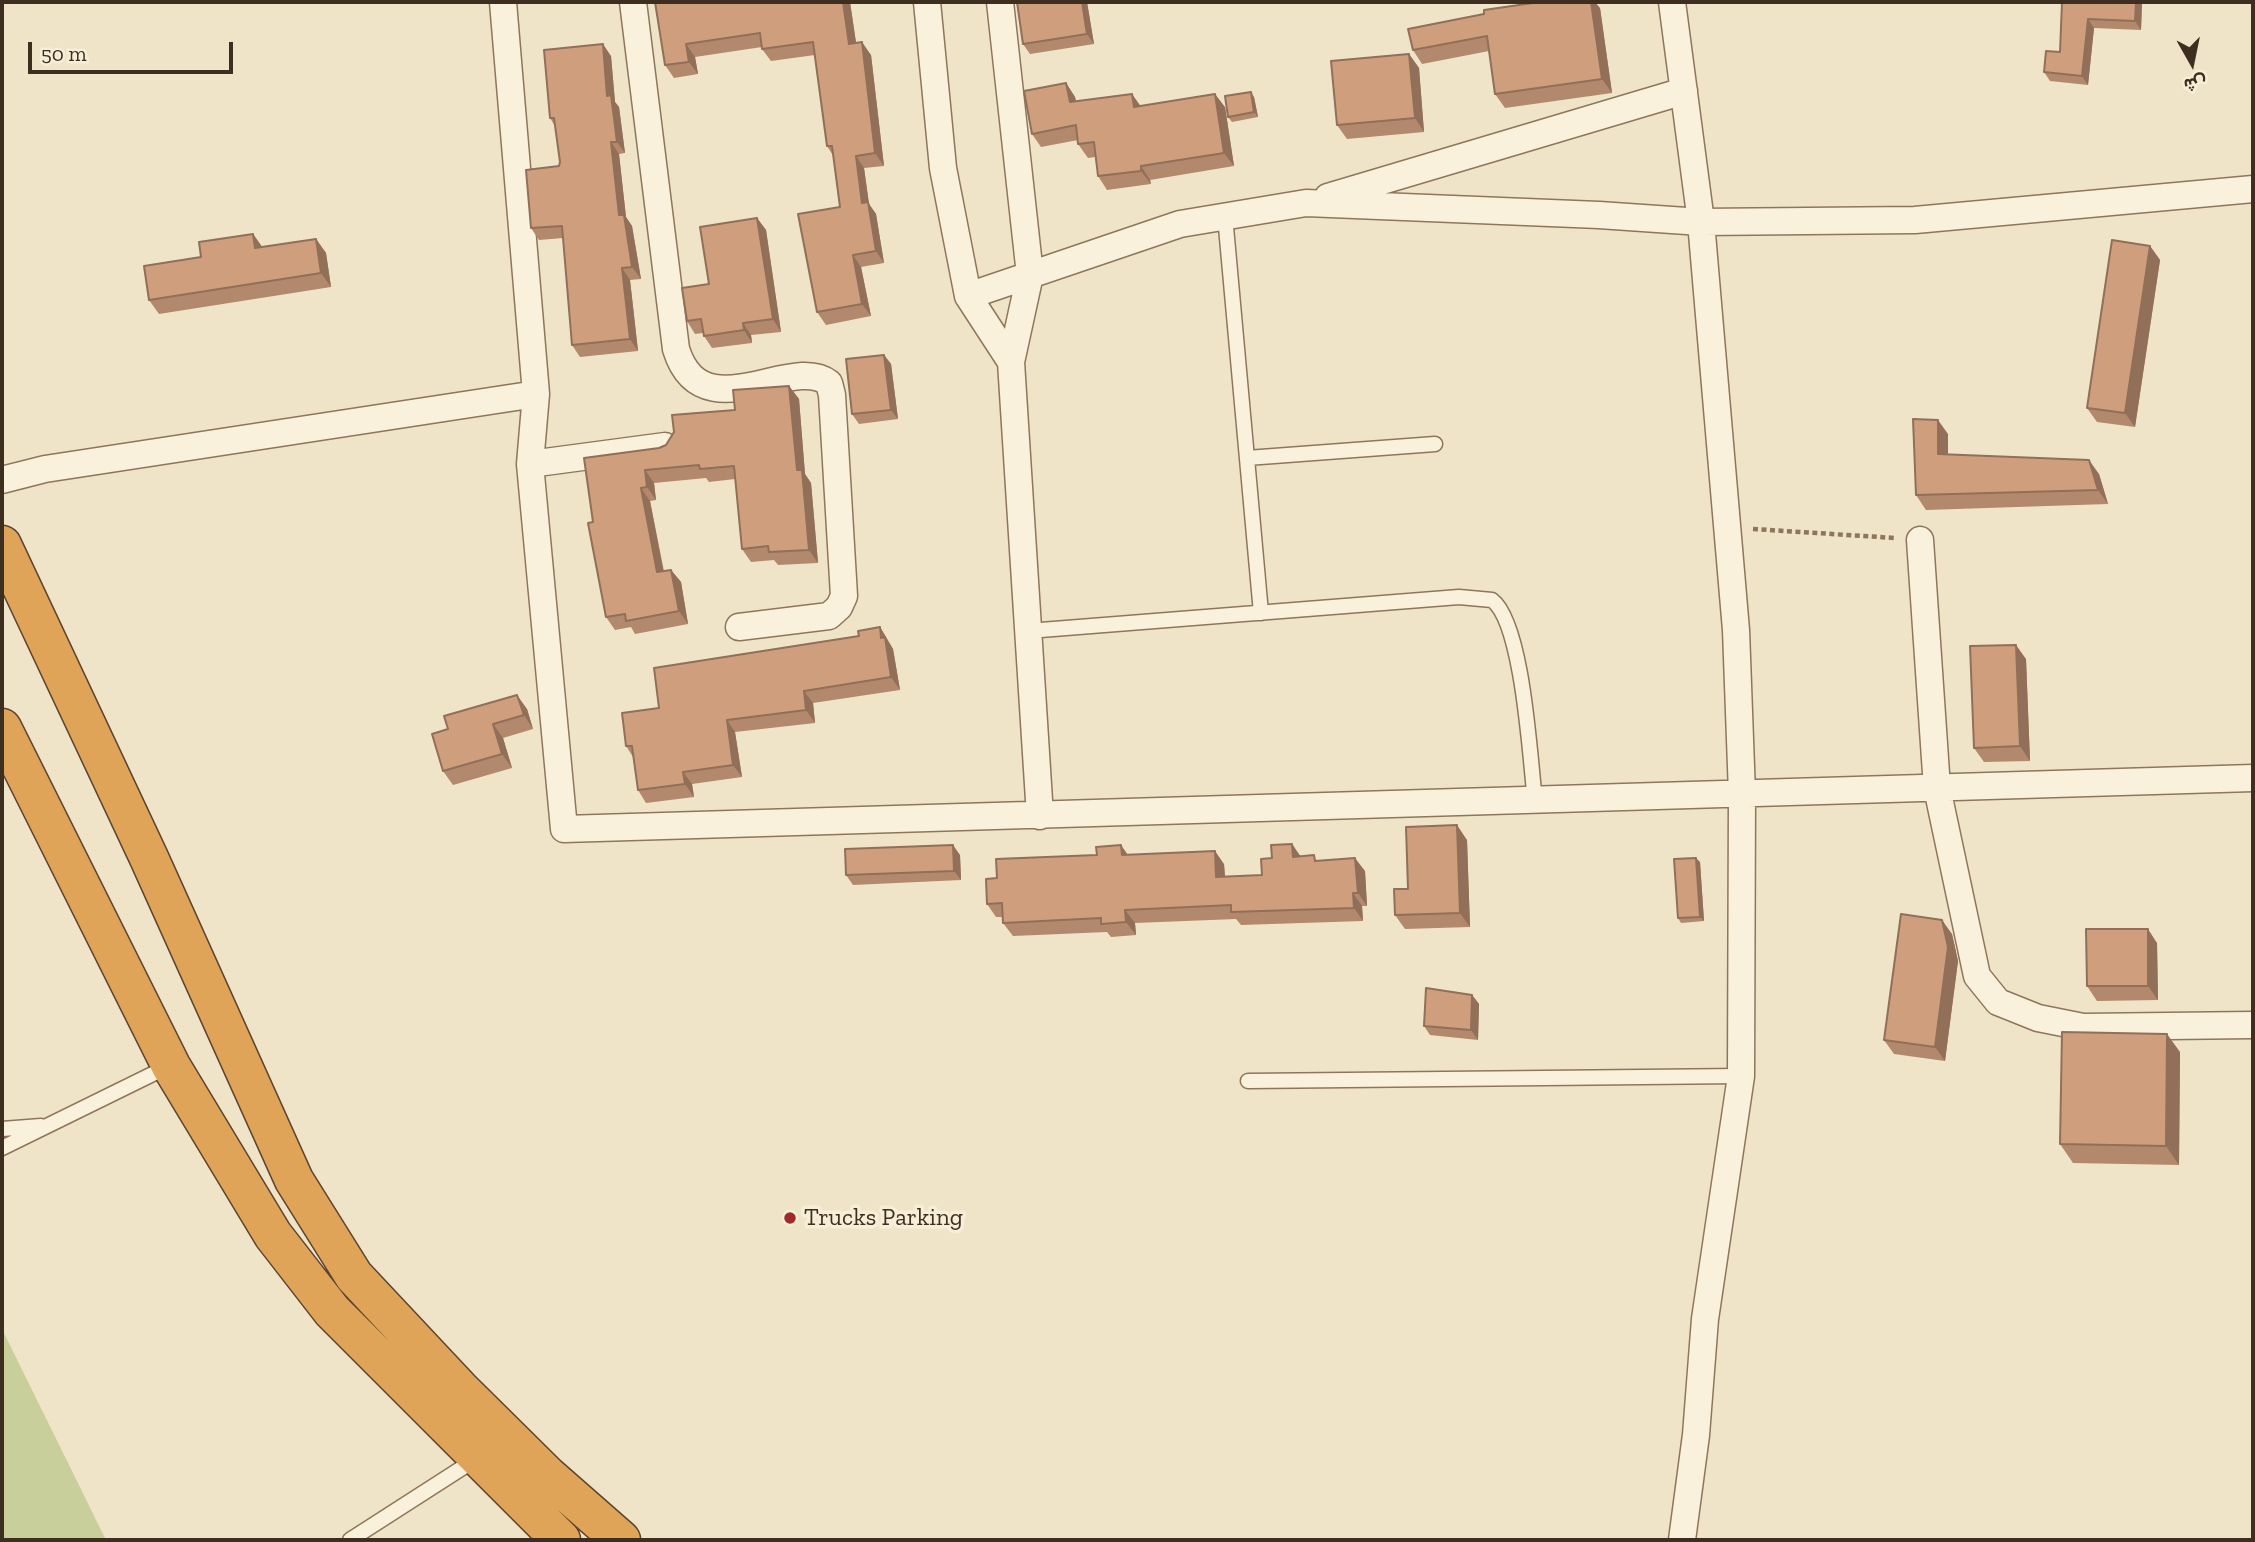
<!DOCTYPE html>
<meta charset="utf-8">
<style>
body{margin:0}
#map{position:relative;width:2255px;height:1542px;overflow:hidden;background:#f0e4c8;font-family:"Zilla Slab",Vazirmatn,serif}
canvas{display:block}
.frame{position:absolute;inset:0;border:4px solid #3d2e20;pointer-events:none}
.north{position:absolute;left:2157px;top:28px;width:70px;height:70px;-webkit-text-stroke:5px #f7eed8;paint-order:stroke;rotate:171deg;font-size:19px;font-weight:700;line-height:28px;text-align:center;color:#3d2e20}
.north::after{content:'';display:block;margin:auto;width:24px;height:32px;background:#3d2e20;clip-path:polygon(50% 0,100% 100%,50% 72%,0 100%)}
.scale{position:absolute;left:28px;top:42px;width:205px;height:32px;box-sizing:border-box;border:4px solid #3d2e20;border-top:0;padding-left:9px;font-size:21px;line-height:24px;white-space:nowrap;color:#3d2e20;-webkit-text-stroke:5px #f7eed8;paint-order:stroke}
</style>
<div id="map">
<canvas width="2255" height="1542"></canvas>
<div class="frame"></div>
<div class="north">ش</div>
<div class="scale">50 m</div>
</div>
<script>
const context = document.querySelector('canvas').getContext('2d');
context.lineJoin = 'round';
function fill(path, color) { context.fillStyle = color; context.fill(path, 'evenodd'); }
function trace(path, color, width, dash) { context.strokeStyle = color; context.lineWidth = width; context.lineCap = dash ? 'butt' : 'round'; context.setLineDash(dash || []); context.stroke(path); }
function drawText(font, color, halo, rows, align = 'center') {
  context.font = font + ' "Zilla Slab",serif'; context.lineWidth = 7; context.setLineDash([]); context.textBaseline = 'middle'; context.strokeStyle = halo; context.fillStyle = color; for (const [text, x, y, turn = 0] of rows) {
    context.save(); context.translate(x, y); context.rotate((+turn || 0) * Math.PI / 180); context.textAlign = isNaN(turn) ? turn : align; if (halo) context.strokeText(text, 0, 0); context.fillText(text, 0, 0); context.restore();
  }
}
fill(new Path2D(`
 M2,1329L106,1540H2Z`), '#c9cf9b');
const lane = new Path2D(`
 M1225,216L1261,613
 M1247,458L1435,444
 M1028,631L1459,597L1492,600C1523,623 1530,759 1535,801
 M1248,1081L1741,1076
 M2,1129L41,1126
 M2,1148L169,1066
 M350,1540L476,1459`);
const street = new Path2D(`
 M503,2L536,394L530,464L564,829L2253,778
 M633,2L676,349C702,433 792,353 829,383L832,395L844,596L839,607L829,616L739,627
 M927,2L943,168L968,296L1011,362
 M1000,2L1030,275L1011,362L1040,816
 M1672,2L1701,222L1736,630L1742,794L1741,1076L1705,1319L1696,1435L1682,1540
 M1328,197L1684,91
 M968,296L1180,224L1306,203L1599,215L1701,222L1915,220L2253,189
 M530,464L665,446
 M2,480L45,469L536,394
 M1920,540L1937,788L1977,976L1998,1002L2038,1018L2083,1027L2253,1025`);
const highway = new Path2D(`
 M2,545L149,858L294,1180L354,1276L460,1389L548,1476L621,1540
 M2,728L171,1066L273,1235L332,1311L561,1540`);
trace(lane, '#8d765c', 17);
trace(street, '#8d765c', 29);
trace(highway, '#5b4430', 41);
trace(new Path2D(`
 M1753,529L1895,538`), '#8d765c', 4.5, [5, 3.5]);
trace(lane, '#faf1dc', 14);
trace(street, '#faf1dc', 26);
trace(highway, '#e0a458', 38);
fill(new Path2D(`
 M655,2H850L856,43L871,55L884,166L864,168L869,204L876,214L884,263L861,267L871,316L826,325L817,312L840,207L834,157L827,146L815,55L771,61L762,49V47L695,57L698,74L674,78L665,65Z
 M1017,2H1087L1094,44L1030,54L1023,44Z
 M2062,2H2142L2141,30L2094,28L2088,85L2050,81L2044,72L2060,52Z
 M1600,8L1612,93L1505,108L1495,94L1489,51L1422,64L1413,50Z
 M1409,54L1419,68L1424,132L1347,139L1337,125Z
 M611,56L615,102L619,107L625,153L619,154L626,217L632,226L641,279L630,280L638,351L580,357L572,345L563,238L539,240L531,228L560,162L555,126L550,118Z
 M1066,83L1075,97L1076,101L1140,106L1225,107L1234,166L1150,180L1151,184L1107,190L1098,176L1095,157L1088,158L1078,144V140L1041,147L1032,134Z
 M1254,97L1258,117L1232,122L1228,117Z
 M757,218L766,230L781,332L751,335L752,343L712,348L704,336L703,333L695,334L687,321L709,284Z
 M253,234L262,247L316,239L326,253L331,287L159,314L149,300L201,257Z
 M2150,246L2160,260L2135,427L2097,422L2087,408Z
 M884,355L891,364L898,419L859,424L852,414Z
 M789,386L799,399L805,474L811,483L818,563L778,565L774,560L751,562L742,549L735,479L709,482L706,478L654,483L656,500L650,501L664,571L671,570L681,582L688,624L635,634L631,627L615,630L606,617L593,522L659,448L735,410Z
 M1948,434V454L2099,474L2108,504L1926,510L1916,495Z
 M880,627L893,649L900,690L813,703L815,723L735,732L742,777L692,784L694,797L646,803L638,790L633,757L626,746L659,708L859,636Z
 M2026,659L2030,761L1984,762L1974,748Z
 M527,709L533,729L503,738L512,768L453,785L443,771L432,734Z
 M1467,840L1470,927L1405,929L1395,915L1408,889Z
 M1292,844L1300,856L1365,871L1367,906H1362L1363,921L1241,925L1236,919L1135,923L1136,935L1111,937L1107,932L1013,936L1003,923V917H996L987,904L997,878L1128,855L1224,864L1225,877L1262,875L1272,858Z
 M960,855L961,880L853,885L846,875Z
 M1700,862L1704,921L1681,923L1678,918Z
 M1952,934L1958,961L1945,1061L1894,1054L1884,1040Z
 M2157,943L2158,1000L2097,1001L2087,986Z
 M1472,995L1479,1004L1478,1040L1430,1035L1424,1026Z
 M2180,1052L2179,1165L2073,1163L2060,1144Z`), '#b2896c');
fill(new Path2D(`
 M843,2H850L858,56L849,44Z
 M1082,2H1087L1094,44L1087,34Z
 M1591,2H1595L1600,8L1612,93L1602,79Z
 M2136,2H2142L2141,30L2135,21Z
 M2088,19L2094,28L2088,85L2082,76Z
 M862,42L871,55L884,166L875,153Z
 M603,44L611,56L615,102L619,107L625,153L617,142L607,96Z
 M686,44L695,57L698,74L689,62Z
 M1409,54L1419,68L1424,132L1415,118Z
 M1066,83L1075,97L1079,116L1070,102Z
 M1251,92L1254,97L1258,117L1254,112Z
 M1132,94L1142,108L1134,107Z
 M1215,94L1225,107L1234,166L1224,153Z
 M611,142L619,154L626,217L632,226L641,279L632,267L619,215Z
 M856,156L864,168L869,204L876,214L884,263L876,251L862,203Z
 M1141,166L1150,180L1151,184L1141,171Z
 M757,218L766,230L781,332L773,319Z
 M253,234L263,248H255Z
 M316,239L326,253L331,287L321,273Z
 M2150,246L2160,260L2135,427L2125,413Z
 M853,255L861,267L871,316L862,304Z
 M622,268L630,280L638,351L630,339Z
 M743,323L751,335L752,343L744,330Z
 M884,355L891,364L898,419L891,410Z
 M789,386L799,399L805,474L811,483L818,563L809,550L797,470Z
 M1938,420L1948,434V468L1938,454Z
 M2089,460L2099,474L2108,504L2098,490Z
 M645,470L654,483L656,500L647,487Z
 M641,488L650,501L666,585L657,572Z
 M671,570L681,582L688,624L679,611Z
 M880,627L893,649L900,690L891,677Z
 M2016,645L2026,659L2030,761L2020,746Z
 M804,691L813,703L815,723L806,710Z
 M517,695L527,709L533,729L524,715Z
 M727,720L735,732L742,777L733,765Z
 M493,724L503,738L512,768L502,754Z
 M683,772L692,784L694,797L685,784Z
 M1457,825L1467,840L1470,927L1460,913Z
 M1292,844L1301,857H1293Z
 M953,845L960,855L961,880L954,871Z
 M1121,845L1130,858L1122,855Z
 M1215,851L1224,864L1226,890L1216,877Z
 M1355,858L1365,871L1367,906L1358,893Z
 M1696,858L1700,862L1704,921L1700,917Z
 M1353,893L1362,906L1363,921L1354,908Z
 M1125,910L1135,923L1136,935L1126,922Z
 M1942,920L1952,934L1958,961L1945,1061L1935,1047Z
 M2148,929L2157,943L2158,1000L2148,986Z
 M1472,995L1479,1004L1478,1040L1471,1030Z
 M2167,1034L2180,1052L2179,1165L2166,1146Z`), '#916f58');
const building = new Path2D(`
 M655,2H843L849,44L862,42L875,153L856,156L862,203L868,202L876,251L853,255L862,304L817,312L798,214L840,207L832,146H827L813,42L762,49L760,33L686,44L689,62L665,65Z
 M1017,2H1082L1087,34L1023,44Z
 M1540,2H1591L1602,79L1495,94L1487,36L1413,50L1408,29L1484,14V10Z
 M2062,2H2136L2135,21L2088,19L2082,76L2044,72L2046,51L2060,52Z
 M603,44L607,96L611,95L617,142H611L619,215H624L632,267L622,268L630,339L572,345L562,226L531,228L526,170L559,166L560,162L554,118H550L544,50Z
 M1409,54L1415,118L1337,125L1331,61Z
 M1066,83L1070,102L1132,94L1134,107L1215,94L1224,153L1141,166V171L1098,176L1094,142L1078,144L1076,125L1032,134L1024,91Z
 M1251,92L1254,112L1228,117L1225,96Z
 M757,218L773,319L743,323L744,330L704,336L701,319L687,321L682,288L709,284L700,227Z
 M253,234L255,248L316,239L321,273L149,300L144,266L201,257L199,242Z
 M2112,240L2150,246L2125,413L2087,408Z
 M884,355L891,410L852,414L846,359Z
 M789,386L797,470H802L809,550L769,552L768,546L742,549L734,466L700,469L699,465L645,470L647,487L641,488L657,572L671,570L679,611L626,621L625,614L606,617L588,523L593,522L584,458L659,448L666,445L674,432L672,415L735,410L733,390Z
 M1913,419L1938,420V454L2089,460L2098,490L1916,495Z
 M880,627L881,638L885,637L891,677L804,691L806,710L727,720L733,765L683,772L685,784L638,790L632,746H626L622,713L659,708L654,668L859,636L858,631Z
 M2016,645L2020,746L1974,748L1970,646Z
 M517,695L524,715L493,724L502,754L443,771L432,734L448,729L444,716Z
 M1457,825L1460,913L1395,915L1394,889H1408L1406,827Z
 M1292,844L1293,857L1314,855L1315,861L1355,858L1358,893H1353L1354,908L1231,912V905L1125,910L1126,922L1101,924V918L1003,923L1002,903L987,904L986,879L997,878L996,859L1097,855L1096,847L1121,845L1122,855L1215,851L1216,877L1262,875L1261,859L1272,858L1271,845Z
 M953,845L954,871L846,875L845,849Z
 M1696,858L1700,917L1678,918L1674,859Z
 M1901,914L1942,920L1948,947L1935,1047L1884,1040Z
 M2086,929H2148V986H2087Z
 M1426,988L1472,995L1471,1030L1424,1026Z
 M2062,1032L2167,1034L2166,1146L2060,1144Z`);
fill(building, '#cf9f7d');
trace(building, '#916f58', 2);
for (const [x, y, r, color] of [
 [790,1218,7,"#9e2a2b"]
]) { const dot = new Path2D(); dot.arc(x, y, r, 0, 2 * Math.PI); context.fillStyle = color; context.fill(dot); trace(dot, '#f7eed8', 2.5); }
drawText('24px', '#3d2e20', '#f7eed8', [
 ["Trucks Parking",804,1218]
], 'left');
</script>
